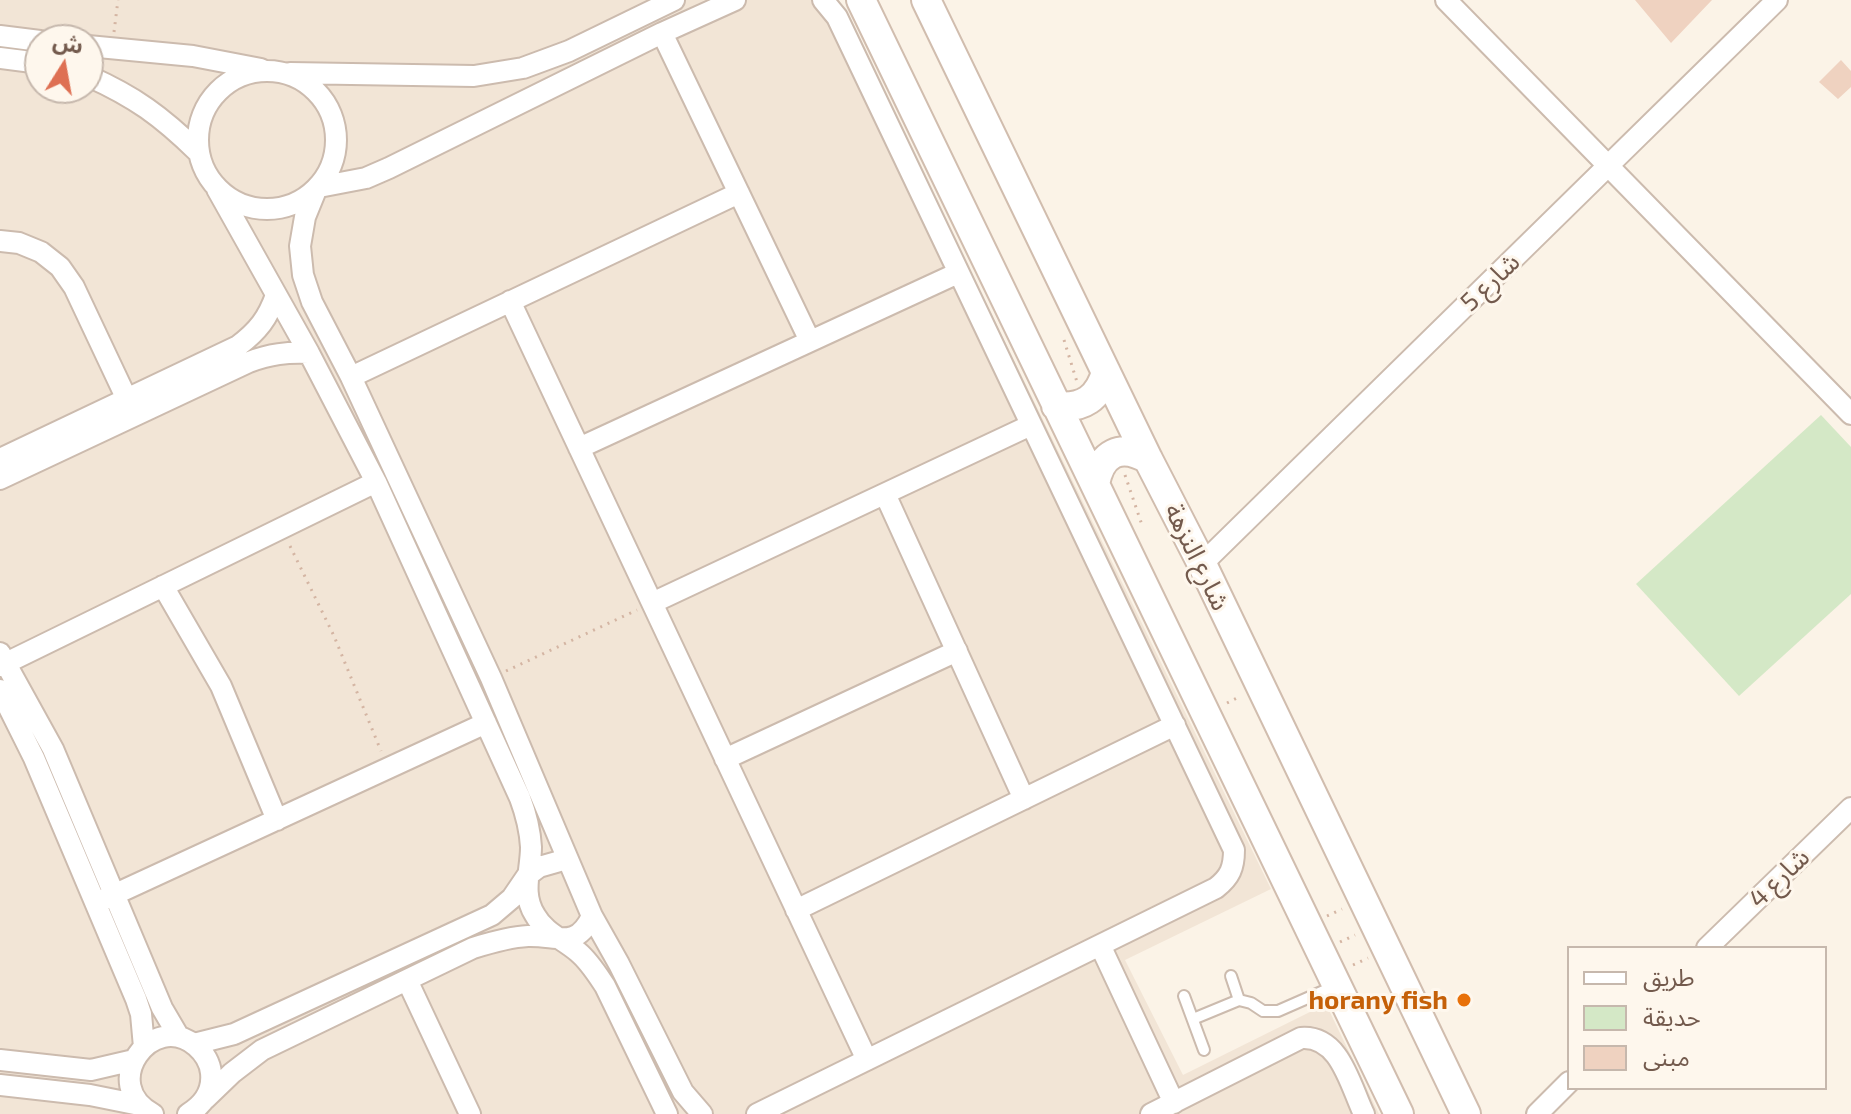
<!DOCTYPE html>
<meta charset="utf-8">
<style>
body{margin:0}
#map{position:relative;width:1851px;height:1114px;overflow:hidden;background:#fbf3e7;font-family:"Exo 2","Noto Sans Arabic",sans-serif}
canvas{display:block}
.legend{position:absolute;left:1567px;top:946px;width:260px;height:144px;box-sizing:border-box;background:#fef7ed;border:2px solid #c6b8ad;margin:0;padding:10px 14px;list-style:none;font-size:24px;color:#735a4d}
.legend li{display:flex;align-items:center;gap:16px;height:40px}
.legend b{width:40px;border:2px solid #c6b8ad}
.north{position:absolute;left:24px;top:24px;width:80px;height:80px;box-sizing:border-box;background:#fef7ed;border:2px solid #c6b8ad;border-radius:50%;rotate:11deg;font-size:22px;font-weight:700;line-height:32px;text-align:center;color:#735a4d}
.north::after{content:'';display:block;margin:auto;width:28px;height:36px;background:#de7053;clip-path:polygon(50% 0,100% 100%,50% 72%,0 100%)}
</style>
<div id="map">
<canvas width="1851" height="1114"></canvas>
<ul class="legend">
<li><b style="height:10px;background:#fff"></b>طريق</li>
<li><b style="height:22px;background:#d4e8c6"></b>حديقة</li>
<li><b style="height:22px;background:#efd2c0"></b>مبنى</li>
</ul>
<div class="north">ش</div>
</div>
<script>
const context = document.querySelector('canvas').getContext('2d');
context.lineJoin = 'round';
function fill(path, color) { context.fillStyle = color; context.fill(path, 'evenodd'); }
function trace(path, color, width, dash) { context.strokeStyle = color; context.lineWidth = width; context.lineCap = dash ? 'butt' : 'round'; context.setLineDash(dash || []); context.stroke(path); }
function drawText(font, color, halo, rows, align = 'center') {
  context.font = font + ' "Exo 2","Noto Sans Arabic",sans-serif'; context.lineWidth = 6; context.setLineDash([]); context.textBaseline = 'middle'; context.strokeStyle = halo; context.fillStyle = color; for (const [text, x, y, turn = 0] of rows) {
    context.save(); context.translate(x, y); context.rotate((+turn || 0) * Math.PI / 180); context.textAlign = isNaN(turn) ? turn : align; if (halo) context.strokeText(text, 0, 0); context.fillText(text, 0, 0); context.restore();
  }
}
fill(new Path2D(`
 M0,0H839L1271,889L1125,960L1183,1075L1326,1004L1379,1114H0ZM40,40H88V88H40Z`), '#f2e5d6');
fill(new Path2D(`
 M1821,415L1851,447V594L1739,696L1636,584Z`), '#d4e8c6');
fill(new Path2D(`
 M1635,0H1712L1671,43Z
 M1841,60L1851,71V87L1838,99L1819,82Z`), '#efd2c0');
const service = new Path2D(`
 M1231,976L1239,1000
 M1184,996L1204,1050
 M1193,1019L1239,1000L1251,1003L1263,1011H1278L1335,986`);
const minor = new Path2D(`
 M1446,0L1851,414
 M662,33L810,341
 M0,36L40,41
 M88,46L193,56L261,69
 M0,58L40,63
 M198 140a69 69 0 1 1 138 0a69 69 0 1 1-138 0Z
 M290,73L474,76L523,68L569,51L674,0
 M88,76C135,97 161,116 198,152
 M319,187L366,178L389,168L662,33L735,0
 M217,189L309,353L376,482L520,798C526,814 530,830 531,847C531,871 521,893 535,915C545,933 563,939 578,952C589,961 597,974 605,986L667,1114
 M316,190L305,217L300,246L303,275L312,302L351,377L491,678L592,916L619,964L683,1092L702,1114
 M0,241L19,243L41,252L60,267L74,287L132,410
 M510,301L867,1060
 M351,377L739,193
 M579,448L958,273
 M0,459L238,346C258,331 268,318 276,295
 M0,479L249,362C270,354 287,352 309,353
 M885,494L1024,799
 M1202,564L1777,0
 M163,586L221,686L277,820
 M652,603L1031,425
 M0,653L53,749L162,1008L179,1037
 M0,666L376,482
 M0,690L34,758L136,999L141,1014L144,1047
 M725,759L957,651
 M96,903L486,723
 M796,910L1175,725
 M1100,945L1174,1103
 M1707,948L1851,808
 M407,980L470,1114
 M194,1044L234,1034L492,915L512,898L527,876L539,867L567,859
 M0,1060L91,1070L134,1060
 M0,1085L90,1095L140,1105
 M205,1099L232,1073L262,1050L473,948C492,942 509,937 528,936C558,935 576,950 592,916
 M153,1114C98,1085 152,1009 196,1046C204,1053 210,1063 211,1073C213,1091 203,1105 188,1114
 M757,1114L1216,888C1230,877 1234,868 1234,850L837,17L823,0
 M1151,1114L1301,1038C1340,1035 1350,1085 1364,1114
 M1537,1114L1569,1082`);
const secondary = new Path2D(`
 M861,0L1399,1114
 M926,0L1148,459L1202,564L1466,1114
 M1056,406C1083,409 1099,398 1106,372
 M1095,484C1101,453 1120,443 1148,459`);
trace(service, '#ccbbae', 14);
trace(minor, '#ccbbae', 24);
trace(secondary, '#d1bdae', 32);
trace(new Path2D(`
 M114,32L118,0
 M1064,340L1077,382
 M1125,475L1143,528
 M290,546L334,636L381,751
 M506,671L637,610
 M1227,703L1241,696
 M1327,916L1342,909
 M1340,942L1355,935
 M1353,965L1368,958`), '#d4b5a3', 3, [2, 6]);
trace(service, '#fff', 10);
trace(minor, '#fff', 20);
trace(secondary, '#fff', 28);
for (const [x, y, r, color] of [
 [1464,1000,8,"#e8710a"]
]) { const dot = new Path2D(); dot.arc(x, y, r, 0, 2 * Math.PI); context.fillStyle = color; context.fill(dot); trace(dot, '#fef7ed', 3); }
drawText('26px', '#735a4d', '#fef7ed', [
 ["شارع 5",1490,282,-44],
 ["شارع النزهة",1197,557,64],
 ["شارع 4",1779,878,-44]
]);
drawText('bold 26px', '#c56008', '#fef7ed', [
 ["horany fish",1448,1000]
], 'right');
</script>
